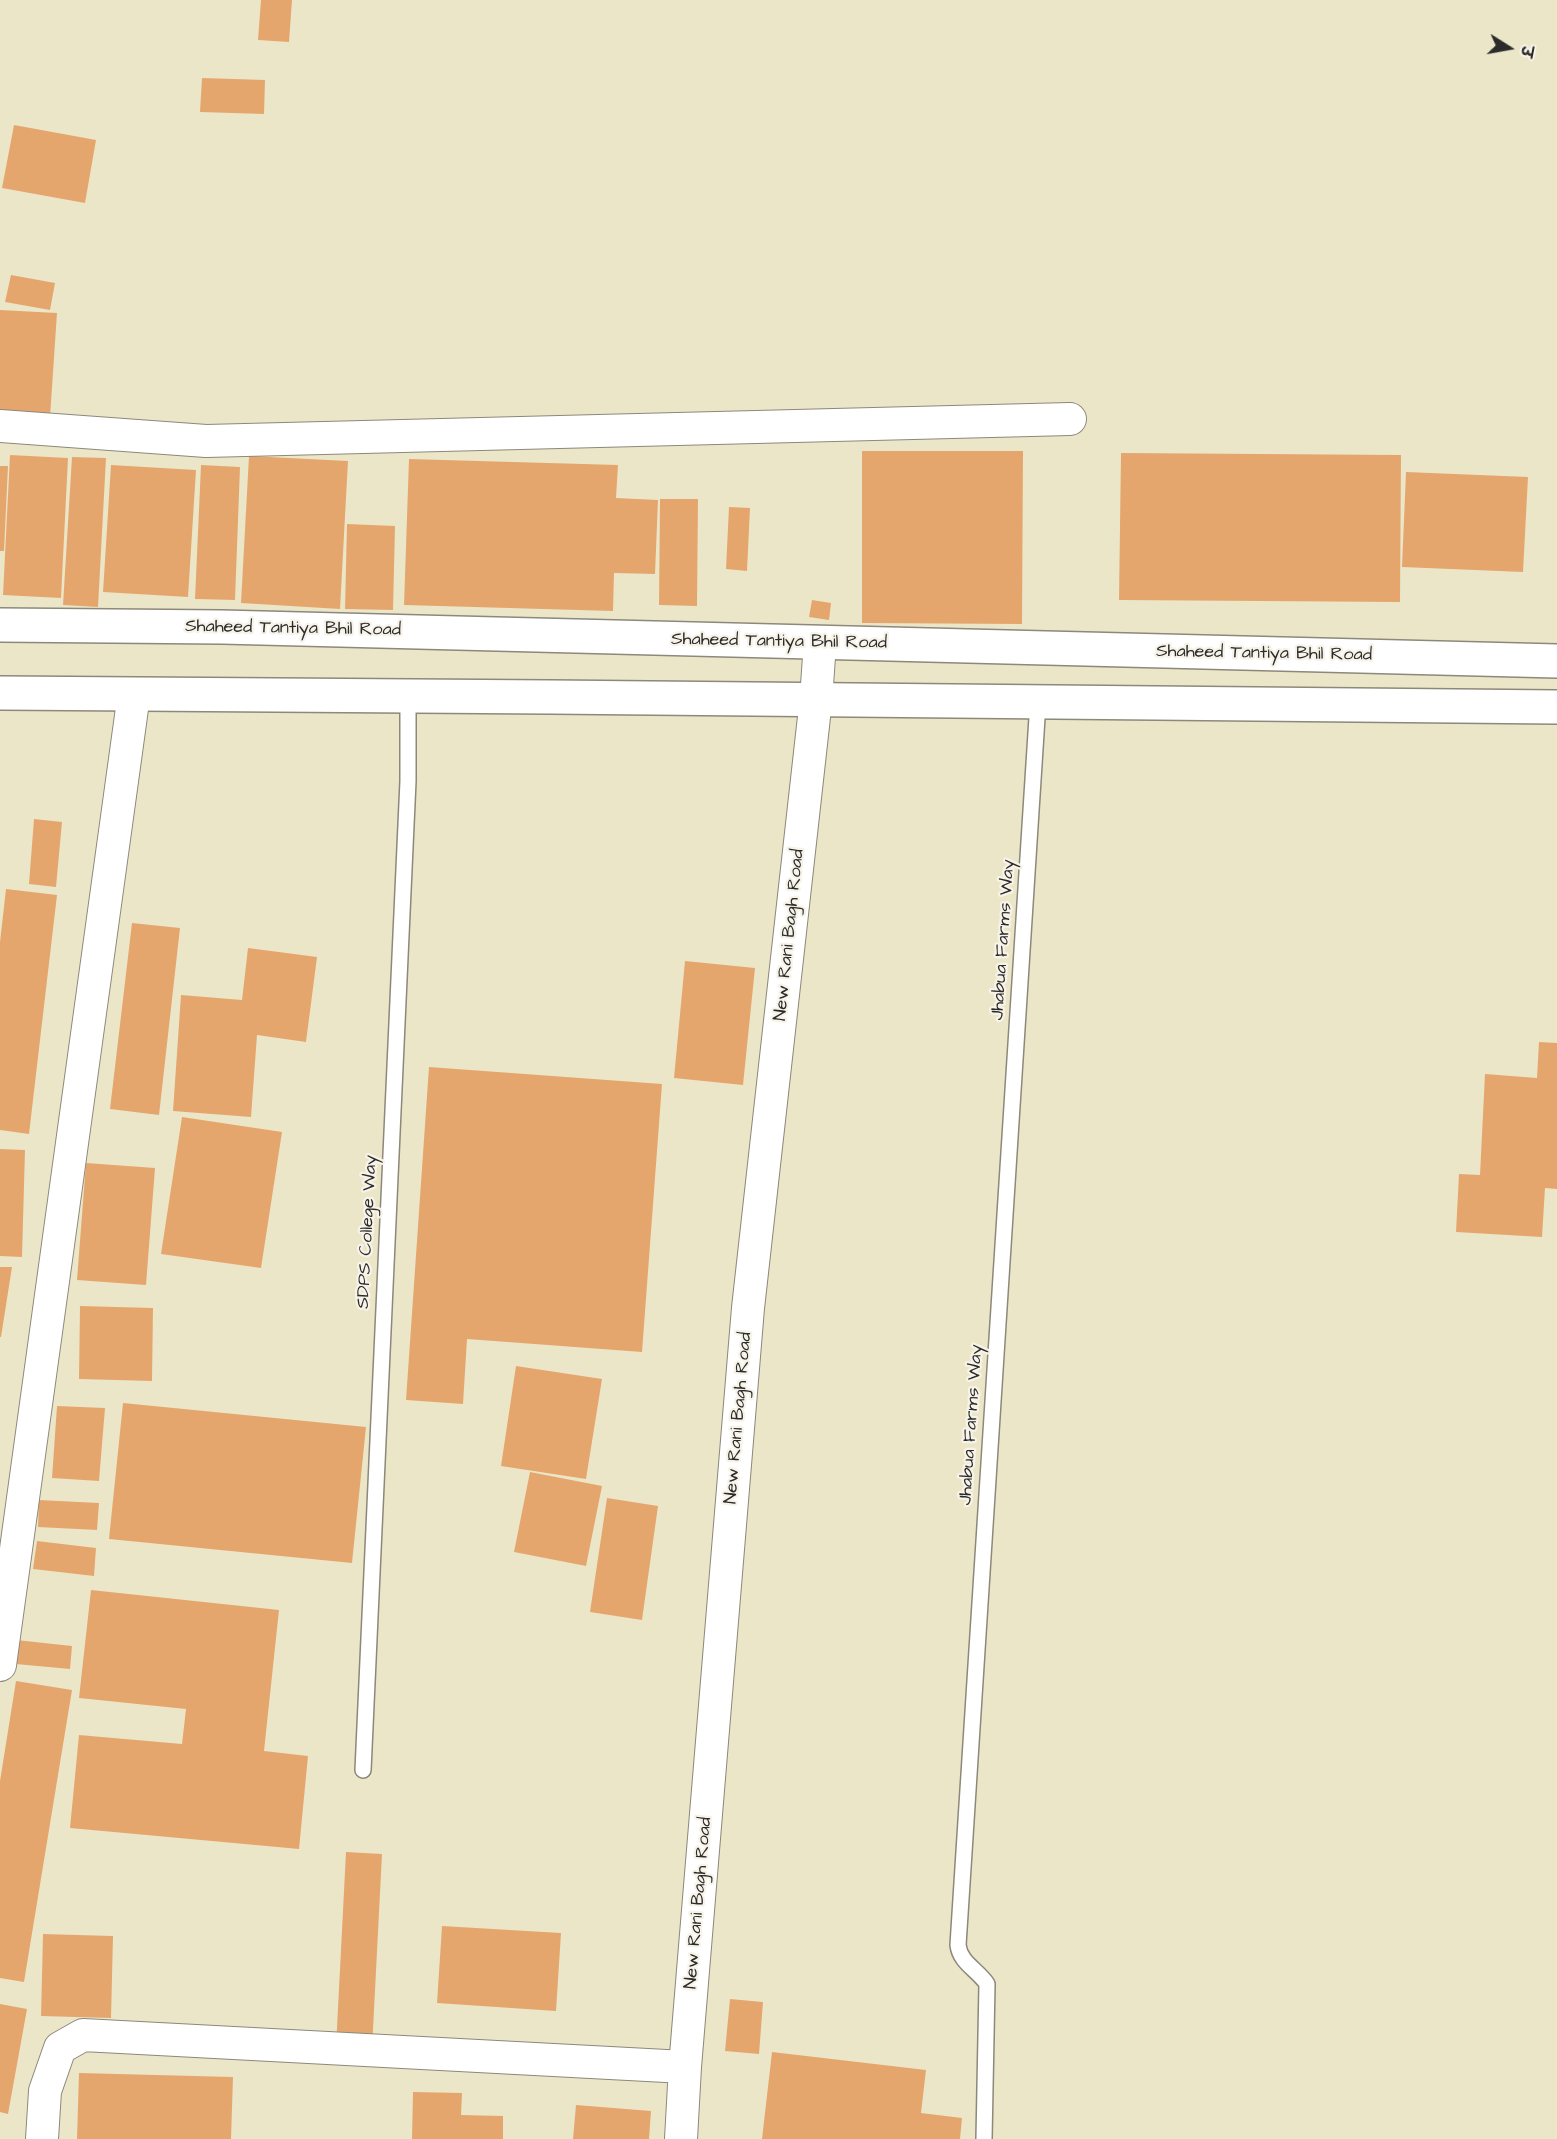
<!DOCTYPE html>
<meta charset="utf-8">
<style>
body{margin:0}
#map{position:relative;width:1557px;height:2139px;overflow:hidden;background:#ece6c9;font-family:"Architects Daughter","Playpen Sans Deva",sans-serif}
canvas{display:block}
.north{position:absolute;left:1479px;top:18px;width:60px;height:60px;-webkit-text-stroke:4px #f7f3e8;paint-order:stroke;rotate:101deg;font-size:16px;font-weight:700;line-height:24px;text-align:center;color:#2b2b2b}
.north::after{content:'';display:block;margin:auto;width:21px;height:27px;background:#2b2b2b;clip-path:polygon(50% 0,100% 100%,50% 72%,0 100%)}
</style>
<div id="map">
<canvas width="1557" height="2139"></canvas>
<div class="north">उ</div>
</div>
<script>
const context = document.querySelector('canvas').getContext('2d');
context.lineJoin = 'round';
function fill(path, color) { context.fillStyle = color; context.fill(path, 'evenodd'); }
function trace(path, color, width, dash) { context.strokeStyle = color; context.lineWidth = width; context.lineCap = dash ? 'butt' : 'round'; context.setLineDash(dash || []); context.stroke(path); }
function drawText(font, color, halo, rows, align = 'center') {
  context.font = font + ' "Architects Daughter",sans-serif'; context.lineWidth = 4.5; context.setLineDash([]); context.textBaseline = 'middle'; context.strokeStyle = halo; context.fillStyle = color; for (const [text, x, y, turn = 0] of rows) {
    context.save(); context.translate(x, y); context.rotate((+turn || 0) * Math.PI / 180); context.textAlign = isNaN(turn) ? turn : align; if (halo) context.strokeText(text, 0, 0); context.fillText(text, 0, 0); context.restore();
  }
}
fill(new Path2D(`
 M261,0H292L289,42L258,40Z
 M202,78L265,80L264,114L200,112Z
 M14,125L96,140L85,203L2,188Z
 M11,275L55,283L50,310L5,302Z
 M0,310L57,313L50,417L0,414Z
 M862,451H1023L1022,624L862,623Z
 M1121,453L1401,455L1400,602L1119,600Z
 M10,455L68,458L61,598L3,595Z
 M249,456L348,461L340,609L241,603Z
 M72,457L106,458L98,607L63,605Z
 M409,459L618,465L616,498L658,500L655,574L614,573L613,611L404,605Z
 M111,465L196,470L188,597L103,592Z
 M201,465L240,467L235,600L195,599Z
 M0,466H8L4,551H0Z
 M1406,472L1528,477L1523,572L1402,567Z
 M660,499H698L697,606L659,605Z
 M729,507L750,508L747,571L726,569Z
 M347,524L395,526L393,610L345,609Z
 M812,600L831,603L829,620L809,617Z
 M34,819L62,822L56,887L29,884Z
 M6,889L57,895L29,1134L0,1130V942Z
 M132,923L180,928L159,1115L110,1109Z
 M248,948L317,957L306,1042L257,1035L251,1117L173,1111L181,995L242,1000Z
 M685,961L755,968L743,1085L674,1078Z
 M1539,1042L1557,1043V1189L1545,1188L1542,1237L1456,1232L1459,1174L1480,1175L1485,1074L1537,1078Z
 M429,1067L662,1084L642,1352L467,1339L463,1404L406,1400Z
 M182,1117L282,1132L261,1268L161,1254Z
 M0,1149L25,1150L22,1257L0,1256Z
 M86,1163L155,1168L146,1285L77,1280Z
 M0,1267H12L1,1337H0Z
 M80,1306L153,1308L152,1381L79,1379Z
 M516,1366L602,1379L586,1479L501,1466Z
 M123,1403L366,1427L352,1563L109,1539Z
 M57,1406L105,1408L99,1481L52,1478Z
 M530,1472L602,1486L586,1566L514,1552Z
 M607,1498L658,1506L642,1620L590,1612Z
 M39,1500L99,1503L97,1530L38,1527Z
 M37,1541L96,1548L94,1576L33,1569Z
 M91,1590L279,1610L264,1751L308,1756L299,1849L70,1828L79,1735L182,1744L186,1709L79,1698Z
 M7,1639L72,1646L70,1669L5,1663Z
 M16,1681L72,1690L24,1982L0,1978V1781Z
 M346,1852L382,1854L372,2049L336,2047Z
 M442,1926L561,1933L556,2011L437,2003Z
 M43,1934L113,1936L111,2018L41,2016Z
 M730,1999L763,2002L759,2054L725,2051Z
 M0,2004L27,2009L8,2114L0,2112Z
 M772,2052L926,2070L921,2113L962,2118L960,2139H762Z
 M79,2073L233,2077L231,2139H77Z
 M413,2092L462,2093L461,2115L503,2116V2139H412Z
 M576,2105L651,2111L649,2139H573Z`), '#e5a66e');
const service = new Path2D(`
 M363,1770L408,781V696
 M984,2139L987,1984C978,1970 960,1963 958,1945L1038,702`);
const minor = new Path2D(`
 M0,426L206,441L1070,419
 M0,1665L134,694
 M42,2139L45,2091L60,2048L83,2035L685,2067
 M681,2139L685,2067L748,1308L816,699L820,643`);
const primary = new Path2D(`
 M0,625L222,627L1557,661
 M0,693L551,697L1557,707`);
trace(service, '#8c887a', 18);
trace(minor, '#8c887a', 34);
trace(primary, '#8c887a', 36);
trace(service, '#fff', 15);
trace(minor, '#fff', 32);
trace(primary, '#fff', 33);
drawText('18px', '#2b2b2b', '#f7f3e8', [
 ["Shaheed Tantiya Bhil Road",293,629,1],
 ["Shaheed Tantiya Bhil Road",779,642,1],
 ["Shaheed Tantiya Bhil Road",1264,654,1],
 ["New Rani Bagh Road",790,935,-84],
 ["Jhabua Farms Way",1004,940,-86],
 ["SDPS College Way",368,1232,-87],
 ["New Rani Bagh Road",739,1418,-85],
 ["Jhabua Farms Way",972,1425,-86],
 ["New Rani Bagh Road",699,1903,-85]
]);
</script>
